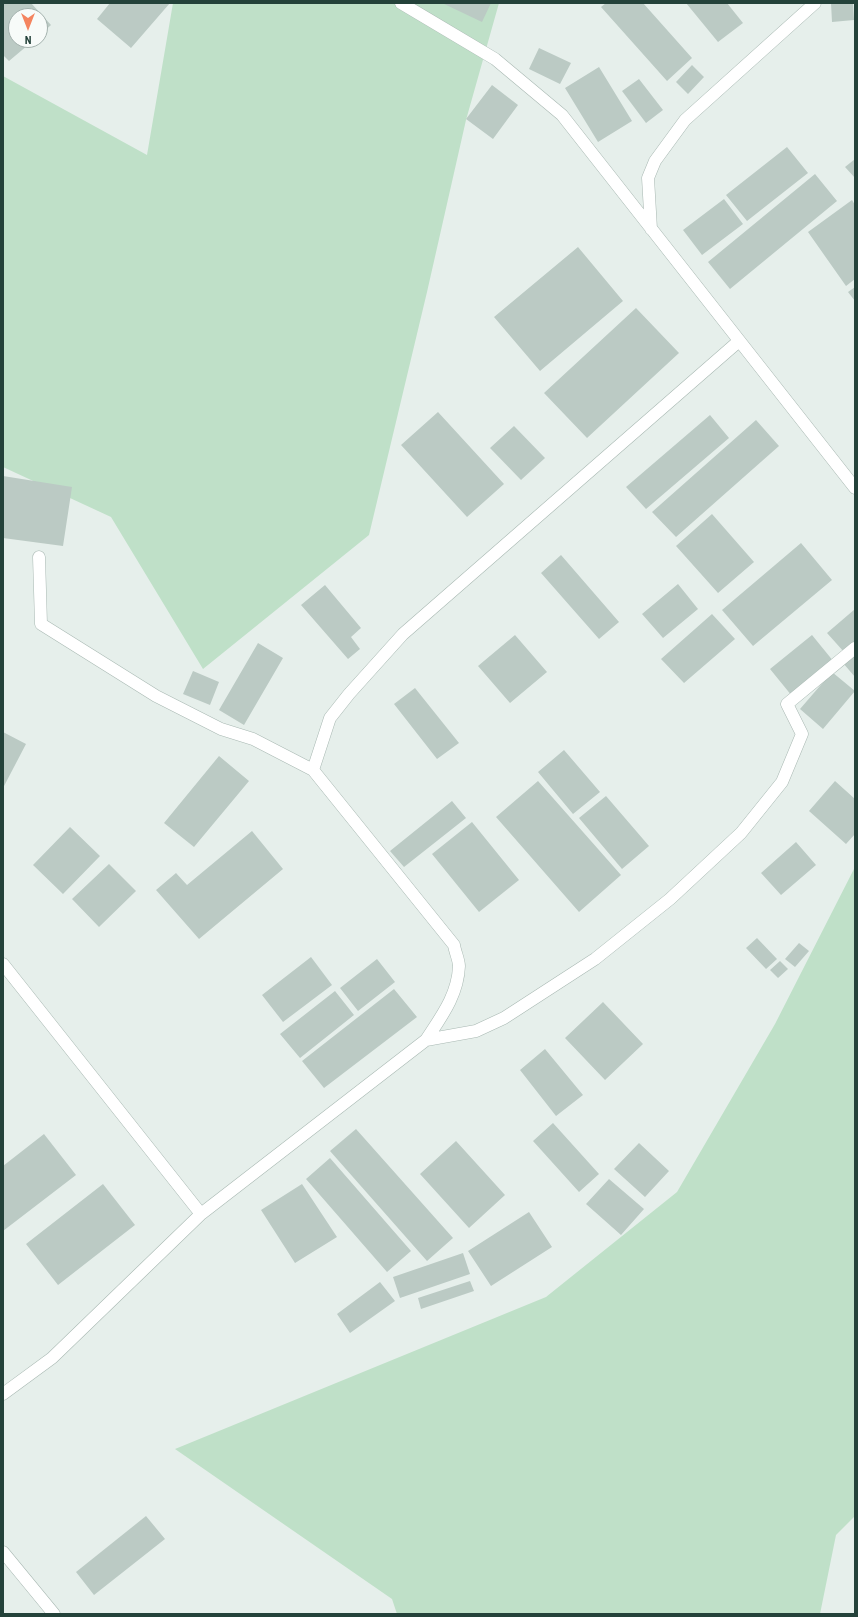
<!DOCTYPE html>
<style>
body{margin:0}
#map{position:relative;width:858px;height:1617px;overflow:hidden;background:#e6efeb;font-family:"Roboto Condensed",sans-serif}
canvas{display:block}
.frame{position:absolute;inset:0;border:4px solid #24423a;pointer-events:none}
.north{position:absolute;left:8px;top:8px;width:40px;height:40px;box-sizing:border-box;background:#f7fbf9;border:1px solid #a3b1ad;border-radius:50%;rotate:180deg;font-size:11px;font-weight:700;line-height:16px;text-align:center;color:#24423a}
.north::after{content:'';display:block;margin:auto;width:14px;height:18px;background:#f4845f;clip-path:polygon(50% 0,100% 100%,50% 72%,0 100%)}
</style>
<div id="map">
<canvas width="858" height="1617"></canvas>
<div class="frame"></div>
<div class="north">N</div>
</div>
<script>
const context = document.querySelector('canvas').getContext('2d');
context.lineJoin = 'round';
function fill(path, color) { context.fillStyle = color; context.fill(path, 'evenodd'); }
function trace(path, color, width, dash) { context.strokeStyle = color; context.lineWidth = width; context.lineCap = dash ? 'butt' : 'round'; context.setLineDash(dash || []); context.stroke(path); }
fill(new Path2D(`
 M173,3H499L466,120L427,292L369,535L203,669L111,517L3,467V76L147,155Z
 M855,867V1516L836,1535L820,1614H397L392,1599L175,1449L546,1297L677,1192L775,1024Z`), '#bfe0c8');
fill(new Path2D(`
 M3,3H31L51,25L40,35V16H16V40H34L9,61L3,55Z
 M110,3H170L131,48L97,19Z
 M442,3H491L482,22Z
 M606,3H643L692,58L667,81L601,7Z
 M686,3H727L743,23L718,42Z
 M831,3H853L854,20L832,22Z
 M539,48L571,63L560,84L529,69Z
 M692,65L704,77L688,94L676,82Z
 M599,67L632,121L598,142L565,88Z
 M639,79L663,110L646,123L622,91Z
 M492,85L518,105L493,139L466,119Z
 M787,147L808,173L747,221L726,195Z
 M855,159V178L845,167Z
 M815,174L837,201L730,289L708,262Z
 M724,199L743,224L702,255L683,230Z
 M852,200L855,205V279L846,286L808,232Z
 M578,247L623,301L540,371L494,317Z
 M855,287V301L848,292Z
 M636,308L679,353L587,438L544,393Z
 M438,412L504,484L467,517L401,445Z
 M710,415L729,438L646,509L626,487Z
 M756,420L779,446L676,537L652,512Z
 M514,426L545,458L521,480L490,448Z
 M3,476L72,487L63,546L3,538Z
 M712,514L754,562L718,593L676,546Z
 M801,543L832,580L753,646L722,610Z
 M561,555L619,622L599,639L541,573Z
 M678,584L698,609L663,638L642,614Z
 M325,585L361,628L351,637L360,649L348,659L301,605Z
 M855,609V643L844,652L827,633Z
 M712,614L735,639L684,683L661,659Z
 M515,635L547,672L510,703L478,666Z
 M812,635L834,662L792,696L770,669Z
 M258,643L283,658L244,725L219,710Z
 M855,654V677L843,663Z
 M193,671L219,682L210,705L183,694Z
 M832,672L855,691L823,729L800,709Z
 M415,688L459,743L437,759L394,704Z
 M3,732L26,744L3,788Z
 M564,750L600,792L573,814L538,772Z
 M219,756L249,781L194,847L164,823Z
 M538,781L621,875L579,912L496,817Z
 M835,781L855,799V834L846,844L809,811Z
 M606,796L649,846L622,869L579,818Z
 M452,801L466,818L404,867L390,851Z
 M472,822L519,880L479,912L432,854Z
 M70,827L100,856L63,894L33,865Z
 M252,831L283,869L199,939L156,890L176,873L187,885Z
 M796,842L816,865L781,895L761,873Z
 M109,864L136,891L99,927L72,899Z
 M757,938L777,959L766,969L746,948Z
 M799,943L809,951L795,967L785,959Z
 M311,957L332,985L283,1022L262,995Z
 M377,959L395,982L358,1011L340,988Z
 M780,961L788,969L778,978L770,970Z
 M394,989L417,1017L324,1088L302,1061Z
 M335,991L354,1015L300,1058L280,1034Z
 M603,1002L643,1044L605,1080L565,1038Z
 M545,1049L583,1095L556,1116L520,1070Z
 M553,1123L599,1174L579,1192L533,1141Z
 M356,1129L453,1238L427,1261L330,1151Z
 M44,1134L76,1175L3,1231V1166Z
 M456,1141L505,1195L469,1228L420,1174Z
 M639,1143L669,1171L645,1197L614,1169Z
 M330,1158L411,1251L387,1272L306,1179Z
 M609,1179L644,1209L621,1235L586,1204Z
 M103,1184L135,1225L58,1285L26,1244Z
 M302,1184L337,1237L295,1263L261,1210Z
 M529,1212L552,1247L491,1286L468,1251Z
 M463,1253L470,1274L400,1298L393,1277Z
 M470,1281L474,1291L421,1309L418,1298Z
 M380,1282L395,1301L350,1333L337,1314Z
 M146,1516L165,1539L94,1595L76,1572Z`), '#bbcac4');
const minor = new Path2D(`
 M401,3L495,59L562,115L855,488
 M651,229L648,178L655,161L685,120L815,3
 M39,557L41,624L156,696L221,729L253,739L313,770L454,945C455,952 459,960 459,966C458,995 441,1017 426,1040
 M313,770L330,718L349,694L403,634L739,341
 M3,964L201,1214
 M3,1394L52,1358L201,1214L426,1040L476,1031L504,1018L595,959L670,899L741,833L782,782L802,734L787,704L855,648
 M3,1552L54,1614`);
trace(minor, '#a8b8b2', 13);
trace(minor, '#fff', 12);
</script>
